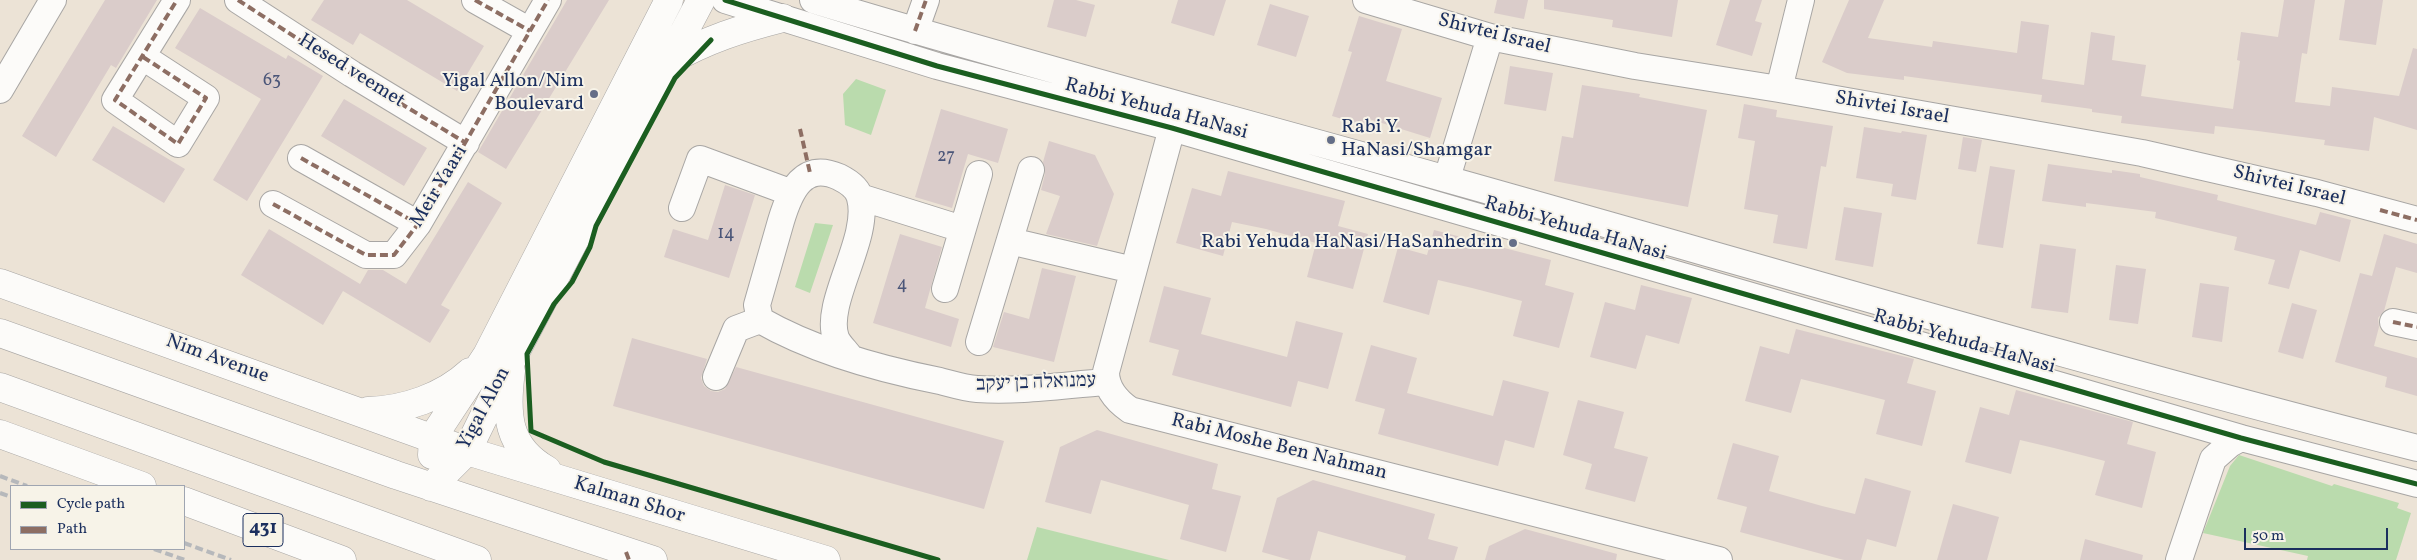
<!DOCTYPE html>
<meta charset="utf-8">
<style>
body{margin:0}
#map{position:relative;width:2417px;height:560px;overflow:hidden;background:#ece3d6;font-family:Vollkorn,serif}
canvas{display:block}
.legend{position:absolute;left:10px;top:485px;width:175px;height:65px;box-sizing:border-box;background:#f7f3e8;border:1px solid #9fa5b1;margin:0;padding:6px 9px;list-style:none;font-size:15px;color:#1b2f5e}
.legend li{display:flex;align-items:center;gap:10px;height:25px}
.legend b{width:25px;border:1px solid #9fa5b1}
.scale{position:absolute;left:2244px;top:528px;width:144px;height:22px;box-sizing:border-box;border:2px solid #1b2f5e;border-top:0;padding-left:6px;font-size:15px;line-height:18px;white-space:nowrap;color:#1b2f5e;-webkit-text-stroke:4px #f7f3e8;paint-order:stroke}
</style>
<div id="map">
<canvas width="2417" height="560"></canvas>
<ul class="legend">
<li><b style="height:6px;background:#1b5e20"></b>Cycle path</li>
<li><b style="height:6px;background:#8d6e63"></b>Path</li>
</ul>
<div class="scale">50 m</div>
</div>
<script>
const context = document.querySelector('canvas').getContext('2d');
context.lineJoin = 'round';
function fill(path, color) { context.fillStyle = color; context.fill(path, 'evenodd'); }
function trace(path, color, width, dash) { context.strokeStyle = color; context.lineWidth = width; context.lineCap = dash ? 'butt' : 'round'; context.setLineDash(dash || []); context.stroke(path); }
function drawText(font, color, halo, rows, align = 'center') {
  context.font = font + ' Vollkorn,"Frank Ruhl Libre",serif'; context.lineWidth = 4; context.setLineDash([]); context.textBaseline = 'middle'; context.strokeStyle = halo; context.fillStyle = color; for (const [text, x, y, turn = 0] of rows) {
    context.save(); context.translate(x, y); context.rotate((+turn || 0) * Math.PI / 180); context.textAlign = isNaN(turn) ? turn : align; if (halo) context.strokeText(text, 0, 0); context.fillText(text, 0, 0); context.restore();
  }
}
fill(new Path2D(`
 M856,79L886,90L871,135L845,125L843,94Z
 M815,223L833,225L810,293L795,287Z
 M2239,455L2332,486L2334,484L2399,503L2397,508L2411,513L2396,560H2307L2308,556L2203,533L2230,466Z
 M1037,527L1169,560H1027Z`), '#badbad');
fill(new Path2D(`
 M105,0H157L116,68L111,65L56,157L22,136Z
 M324,0H407L484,46L457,91L360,33L353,45L311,20Z
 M567,0H609L506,169L478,152Z
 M1054,0H1076L1095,5L1086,37L1047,27Z
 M1178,0H1226L1214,36L1171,23Z
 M1497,0H1528L1524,19L1494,13Z
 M1544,0H1678L1672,37L1612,27L1613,20L1544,9Z
 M1730,0H1762L1755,21L1762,23L1752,56L1716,45Z
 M1849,0H1884L1868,38L1932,47L1933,41L2017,53L2021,21L2049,25L2042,79L2084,85L2091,32L2115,36L2112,60L2146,65L2141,96L2233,109L2240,61L2237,60L2241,32L2278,37L2284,0H2315L2307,54L2302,53L2295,102L2330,106L2332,87L2399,96L2413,48L2417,49V130L2374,117L2369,151L2324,145L2325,140L2258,131L2215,126L2214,134L2121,123L2122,116L2092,112V109L2041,102L2042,95L1904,76V80L1847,73L1822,62Z
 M2345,0H2383L2376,45L2339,40Z
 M1270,4L1309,16L1296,57L1257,45Z
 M200,8L286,59L288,55L323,76L247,201L213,180L261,99L175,48Z
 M1359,16L1402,29L1386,81L1442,98L1430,138L1369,119L1366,126L1332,116L1352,52L1348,51Z
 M1510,66L1553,73L1546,111L1504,104Z
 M1582,85L1640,94L1639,97L1707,110L1688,207L1554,181L1562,136L1573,138Z
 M344,99L427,148L404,186L321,136Z
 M1744,104L1777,110L1776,117L1833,126L1826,167L1821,166L1807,249L1773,243L1778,215L1744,209L1755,141L1738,138Z
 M941,109L1008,129L998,163L968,154L952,208L915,197Z
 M113,126L185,169L164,203L92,160Z
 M1864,127L1901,133L1902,131L1927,135L1916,200L1891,196L1893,184L1856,178Z
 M1963,137L1982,140L1976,172L1958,169Z
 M1049,141L1095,155L1114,194L1097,246L1046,234L1060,196L1041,190L1045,174L1043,162Z
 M2048,164L2112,173V170L2140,174V177L2218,195L2217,200L2316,225L2320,212L2351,220L2340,262L2300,250L2289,289L2268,284L2275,260L2234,250L2237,237L2155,218L2156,212L2086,203V207L2042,201Z
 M1990,166L2015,170L2003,248L1977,244Z
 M1228,171L1345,201L1338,226L1368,234L1353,289L1307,277L1316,243L1266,229L1232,222L1223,256L1176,243L1192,188L1221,196Z
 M468,182L502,203L441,305L450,310L430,343L343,291L323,325L241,275L269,229L360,284L368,270H383L406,284Z
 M725,185L755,195L729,278L664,257L673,229L708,240Z
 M1844,207L1882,213L1873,267L1835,260Z
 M1434,230L1551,260L1545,285L1574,293L1559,348L1513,336L1522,301L1472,288L1438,280L1429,315L1383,302L1398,247L1427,255Z
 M900,234L942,247L925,308L959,319L951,347L873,323Z
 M2384,234L2417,244V273L2396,267L2384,311L2378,318L2379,327L2374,346L2417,358V396L2385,387L2387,377L2335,362L2360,273L2372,276Z
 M2040,244L2076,249L2068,313L2031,308Z
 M2116,265L2146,269L2138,324L2109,320Z
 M1042,268L1076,276L1054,362L993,347L1004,312L1029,319Z
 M2200,283L2229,287L2222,342L2192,337Z
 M1641,285L1692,298L1679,344L1646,335L1636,369L1590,357L1605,302L1635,310Z
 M1164,286L1211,298L1201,334L1253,348L1287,357L1296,321L1343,333L1328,389L1298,381L1291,407L1172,375L1179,350L1149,342Z
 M2292,303L2317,310L2303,359L2278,352Z
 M1796,329L1914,359L1907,383L1936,391L1922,446L1876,434L1885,400L1834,387L1801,379L1791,413L1745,401L1760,346L1789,354Z
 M632,338L707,359L701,378L704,386L711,391L718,392L725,389L736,367L1004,441L984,509L613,406Z
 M1371,345L1417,358L1407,393L1459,407L1493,416L1503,380L1549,392L1534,448L1505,440L1498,466L1378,434L1385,409L1355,401Z
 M2016,390L2133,422L2127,444L2156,452L2142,508L2095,495L2105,461L2054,448L2020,440L2011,474L1965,462L1980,407L2009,415Z
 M1578,400L1624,412L1614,448L1648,457L1635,502L1585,489L1592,464L1563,455Z
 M1097,430L1218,464L1212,489L1241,496L1226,552L1180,539L1189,505L1101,480L1091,514L1045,502L1060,447Z
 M1733,443L1779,456L1769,491L1822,506L1855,514L1865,478L1911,491L1896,547L1867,539L1861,560H1844L1740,532L1747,507L1717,499Z
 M1313,480L1435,514L1428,539L1458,547L1454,560H1405L1406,556L1318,531L1310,560H1290L1262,552L1277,498Z
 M1953,504L1999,517L1987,560H1937Z
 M1525,529L1617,554L1616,560H1485L1489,546Z
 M2085,539L2143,555L2142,560H2080Z`), '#daccca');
const minor = new Path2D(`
 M238,0L352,74L466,143
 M475,0L530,31
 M725,0L937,66L1172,128L2241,438L2417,484
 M813,0C1026,65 1243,121 1457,182C1777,272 2095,366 2417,448
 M1366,0L1490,37L1635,66L1779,89L2142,153L2317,193L2417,220
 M915,31L926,0
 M143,57L206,98L178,144L115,100L177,0
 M1779,89L1801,0
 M0,90L53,0
 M1167,111L1172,128L1106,372C1106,389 1117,401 1130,410L1719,560
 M301,158L418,224
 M1447,178L1490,37
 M860,197L962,229
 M273,204L366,255H394L418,224L548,0
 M682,208L700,159L792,193
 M1010,241L1133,270
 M945,289L979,174
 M2393,322L2417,327
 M979,342L1031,170
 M850,357C846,351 839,345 836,338C823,303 871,238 860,198C858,188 847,181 839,177C803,161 790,191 781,221C773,249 765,277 757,305L760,320C814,351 879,369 940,381C952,384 964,388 977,389C1019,392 1064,385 1106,382
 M716,377L736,329L760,320
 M2179,560L2213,459L2230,444L2241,438`);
const major = new Path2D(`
 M669,61C708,39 740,29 783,18
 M0,283L467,451L826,560
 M0,333L396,475L653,560
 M511,371C505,415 507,447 547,470
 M0,387L477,560
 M368,411C404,410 443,397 470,372
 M432,455L433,437L487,355L669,0
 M431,487L467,451L514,355L701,0`);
const highway = new Path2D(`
 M0,434L142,486
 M184,501L342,560`);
trace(minor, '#a8a6a4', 28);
trace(major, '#a8a6a4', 29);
trace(highway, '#a8a6a4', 29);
trace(minor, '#fcfbf9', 26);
trace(major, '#fcfbf9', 28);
trace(highway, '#fcfbf9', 28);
trace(new Path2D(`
 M0,476L27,486
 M0,493L11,497
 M184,543L231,560
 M154,549L185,560`), '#b6b8bb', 4, [8, 4]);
trace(new Path2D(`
 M238,0L352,74L466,143
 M475,0L530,31
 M915,31L926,0
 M143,57L206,98L178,144L115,100L177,0
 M800,129L810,173
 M301,158L418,224
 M273,204L366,255H394L418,224L548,0
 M2380,210L2417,220
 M2393,322L2417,327
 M626,552L629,560`), '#8d6e63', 4, [8, 4]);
trace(new Path2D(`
 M725,0L937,66L1172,128L2241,438L2417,484
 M711,40L675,78L596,226L590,247L572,282L554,304L527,354L531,431L604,462L938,560`), '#1b5e20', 5);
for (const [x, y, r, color] of [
 [594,94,5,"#646e88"],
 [1331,140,5,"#646e88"],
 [1513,243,5,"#646e88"]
]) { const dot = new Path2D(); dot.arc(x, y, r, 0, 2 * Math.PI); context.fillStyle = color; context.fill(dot); trace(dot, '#f7f3e8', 2); }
drawText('18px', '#4b5679', null, [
 ["63",272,82],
 ["27",946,158],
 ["14",726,235],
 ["4",902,286]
]);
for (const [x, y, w] of [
 [263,530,40]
]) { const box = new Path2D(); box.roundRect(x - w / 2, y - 16.5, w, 33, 4); context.fillStyle = '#f7f3e8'; context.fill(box); trace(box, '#1b2f5e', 1); }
drawText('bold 19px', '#1b2f5e', null, [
 ["431",263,530]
]);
drawText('20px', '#1b2f5e', '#f7f3e8', [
 ["Shivtei Israel",1494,35,14],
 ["Hesed veemet",351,72,32],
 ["Shivtei Israel",1892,109,10],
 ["Rabbi Yehuda HaNasi",1156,110,15],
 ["Meir Yaari",440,187,-59],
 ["Shivtei Israel",2289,187,14],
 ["Rabbi Yehuda HaNasi",1575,230,16],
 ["Rabbi Yehuda HaNasi",1964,343,16],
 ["Nim Avenue",217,360,20],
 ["עמנואלה בן יעקב",1036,384,-2],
 ["Yigal Alon",485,409,-62],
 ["Rabi Moshe Ben Nahman",1279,448,14],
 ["Kalman Shor",629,501,17]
]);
drawText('20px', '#1b2f5e', '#f7f3e8', [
 ["Yigal Allon/Nim",584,82],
 ["Boulevard",584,105],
 ["Rabi Y.",1341,128,"left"],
 ["HaNasi/Shamgar",1341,151,"left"],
 ["Rabi Yehuda HaNasi/HaSanhedrin",1503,243]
], 'right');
</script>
